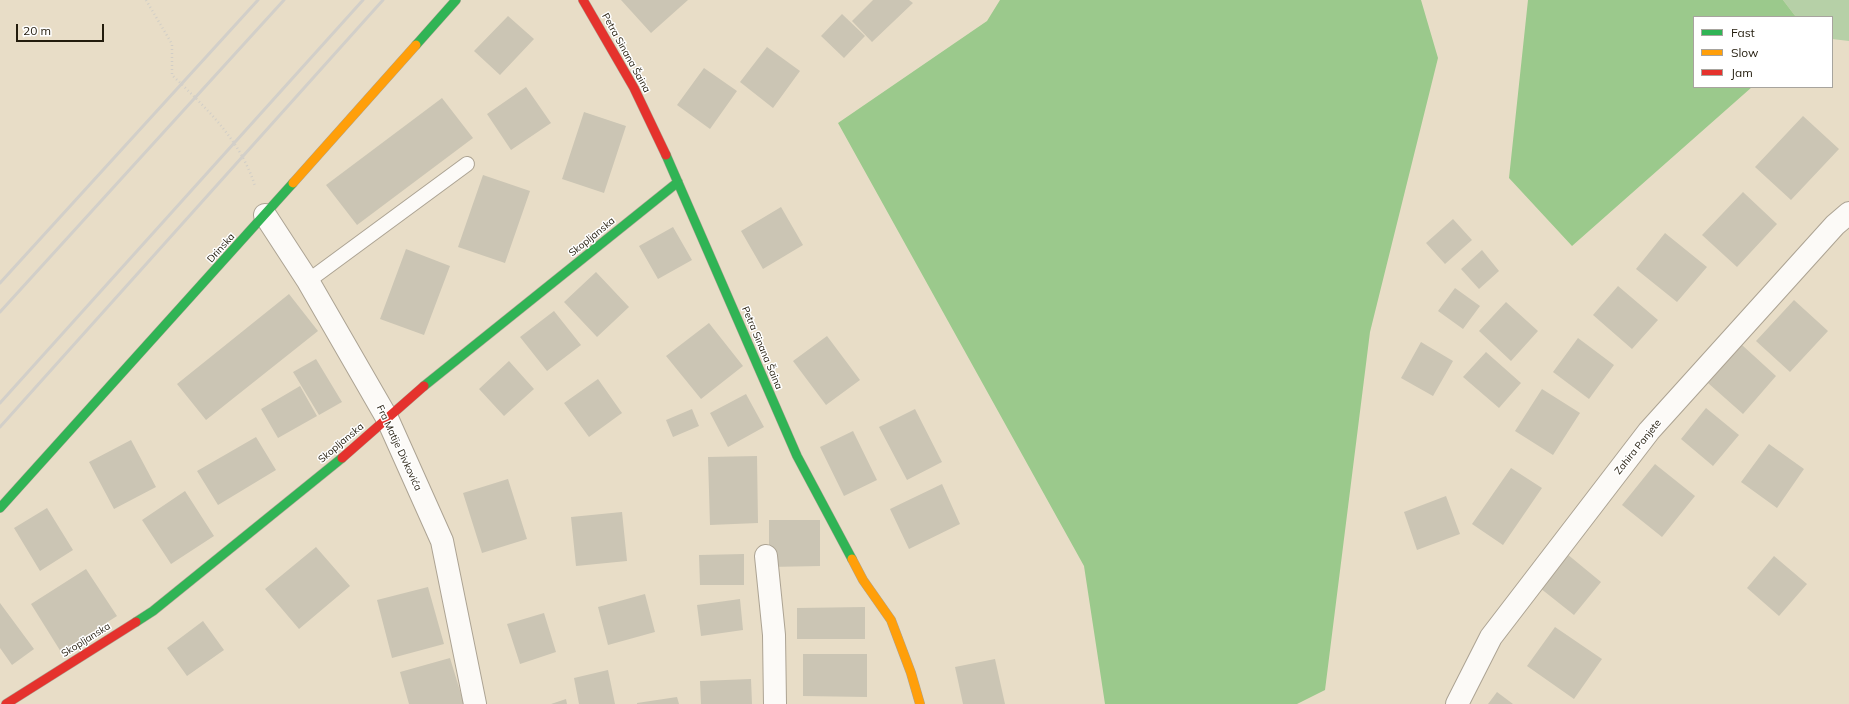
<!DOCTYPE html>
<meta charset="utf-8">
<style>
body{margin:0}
#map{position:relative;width:1849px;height:704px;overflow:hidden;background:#e8ddc7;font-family:Mulish,sans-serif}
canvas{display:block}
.legend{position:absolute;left:1693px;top:16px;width:140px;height:72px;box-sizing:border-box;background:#fff;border:1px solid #a7a49e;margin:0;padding:5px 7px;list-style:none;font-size:12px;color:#231c0d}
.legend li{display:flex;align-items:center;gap:8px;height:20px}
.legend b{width:20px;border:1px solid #a7a49e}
.scale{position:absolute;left:16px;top:24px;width:88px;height:18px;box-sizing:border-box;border:2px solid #231c0d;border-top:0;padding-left:5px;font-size:12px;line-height:14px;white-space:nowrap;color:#231c0d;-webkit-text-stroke:3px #fff;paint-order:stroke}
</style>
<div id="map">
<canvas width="1849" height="704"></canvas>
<ul class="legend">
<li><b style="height:5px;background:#30b455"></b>Fast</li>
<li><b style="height:5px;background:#ff9f0a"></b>Slow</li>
<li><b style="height:5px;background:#e5322d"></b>Jam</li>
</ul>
<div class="scale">20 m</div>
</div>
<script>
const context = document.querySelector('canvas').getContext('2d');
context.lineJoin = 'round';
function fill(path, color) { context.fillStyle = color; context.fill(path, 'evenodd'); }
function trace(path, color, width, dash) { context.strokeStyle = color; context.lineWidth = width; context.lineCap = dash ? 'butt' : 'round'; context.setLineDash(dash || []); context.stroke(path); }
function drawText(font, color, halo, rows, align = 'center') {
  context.font = font + ' Mulish,sans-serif'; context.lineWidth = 3; context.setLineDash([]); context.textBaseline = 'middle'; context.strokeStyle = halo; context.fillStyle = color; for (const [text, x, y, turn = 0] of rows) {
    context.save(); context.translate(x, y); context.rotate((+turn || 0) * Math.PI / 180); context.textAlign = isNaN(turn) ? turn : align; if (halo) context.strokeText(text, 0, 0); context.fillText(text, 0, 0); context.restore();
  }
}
fill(new Path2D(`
 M1783,0H1849V41L1832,39V17H1796Z`), '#b6d0a7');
fill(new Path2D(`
 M1000,0H1421L1438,58L1370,332L1325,690L1297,704H1105L1084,566L838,123L987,21Z
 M1528,0H1783L1796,17H1694V87H1752L1572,246L1509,178Z`), '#9bc98c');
fill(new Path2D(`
 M621,0H688L651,33Z
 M873,0H909L913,3L872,42L852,21Z
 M842,14L865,36L844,58L821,36Z
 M508,16L534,39L500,75L474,51Z
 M767,47L800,71L773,108L740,82Z
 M704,68L737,91L710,129L677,105Z
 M526,87L551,123L511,150L487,114Z
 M442,98L473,138L357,225L326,185Z
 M584,112L626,126L604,193L562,179Z
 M1803,116L1839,149L1791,200L1755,167Z
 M483,175L530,191L505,263L458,247Z
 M1743,192L1777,224L1737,267L1702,235Z
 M781,207L803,245L763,269L741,231Z
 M1453,219L1472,240L1445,264L1426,243Z
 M673,227L692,260L658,279L639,246Z
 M1665,233L1707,267L1677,302L1636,269Z
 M406,249L450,266L424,335L380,319Z
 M1482,250L1499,271L1479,289L1461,269Z
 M596,272L629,307L597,337L564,302Z
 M1618,286L1658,320L1632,349L1593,315Z
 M1455,288L1480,306L1463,329L1438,311Z
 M289,294L318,331L206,420L177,384Z
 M1794,300L1828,331L1790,372L1756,341Z
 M1506,302L1538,331L1511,361L1479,331Z
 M554,311L581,345L547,371L520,337Z
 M709,323L743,366L701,399L666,356Z
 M827,336L860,380L826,405L793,361Z
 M1578,338L1614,365L1589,399L1553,372Z
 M1421,342L1453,361L1433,396L1401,378Z
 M1742,345L1776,376L1743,414L1708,383Z
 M1486,352L1521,383L1499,408L1463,377Z
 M316,359L342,402L319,415L293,372Z
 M509,361L534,389L504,416L479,389Z
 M598,379L622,413L589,437L564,403Z
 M300,386L317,416L278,438L261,409Z
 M1542,389L1580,413L1553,455L1515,431Z
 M746,394L764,427L728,447L710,413Z
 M1706,408L1739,435L1713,466L1681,439Z
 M692,409L699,426L673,437L666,420Z
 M915,409L942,462L907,480L879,427Z
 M853,431L877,480L844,496L820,447Z
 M256,437L276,470L218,505L197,471Z
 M131,440L156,487L114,509L89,462Z
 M1769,444L1804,469L1777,508L1741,482Z
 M757,456L758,523L710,525L708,457Z
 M1655,464L1695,496L1662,537L1622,505Z
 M1511,468L1542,488L1503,545L1472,524Z
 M508,479L527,539L482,553L463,493Z
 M942,484L960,524L909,549L890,509Z
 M185,491L214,536L171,564L142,520Z
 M1446,496L1460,534L1417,550L1404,512Z
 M47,508L73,550L40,571L14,528Z
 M622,512L627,561L576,566L571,517Z
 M769,520H820V566L769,567Z
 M316,547L350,586L299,629L265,589Z
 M744,554V585H700L699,555Z
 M1567,554L1601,582L1574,615L1540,588Z
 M1774,556L1807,584L1779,616L1747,588Z
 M86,569L117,616L61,652L31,604Z
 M428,587L444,644L392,658L377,600Z
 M645,594L655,632L608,645L598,607Z
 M740,599L743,630L701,636L697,605Z
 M0,603L34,649L12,665L0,648Z
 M865,607V639H797V608Z
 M544,613L556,652L520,664L507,624Z
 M203,621L224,650L187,676L167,648Z
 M1555,627L1602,659L1574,699L1527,666Z
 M803,654H867V697L803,696Z
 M450,658L464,704H409L400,672Z
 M995,659L1005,704H963L955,667Z
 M608,670L615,704H579L574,678Z
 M751,679L752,704H701L700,681Z
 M1497,692L1513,704H1488Z
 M677,697L679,704H637V703Z
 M566,699L567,704H551Z`), '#cbc5b4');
const lane = new Path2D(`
 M308,281L467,164`);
const street = new Path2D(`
 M265,215L308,281L387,418L442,541L475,704
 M766,556L774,635L775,704
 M1457,704L1491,637L1649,431L1835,225L1849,213`);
const fast = new Path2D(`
 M416,45L456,0
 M666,155L797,456L852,559
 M424,386L678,182
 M0,508L293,183
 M136,622L153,611L342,458`);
const slow = new Path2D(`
 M293,183L416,45
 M852,559L863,580L891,620L911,673L920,704`);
const jam = new Path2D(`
 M583,0L634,88L666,155
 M342,458L424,386
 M6,704L136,622`);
trace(lane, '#aca393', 16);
trace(street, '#aca393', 24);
trace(fast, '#aca393', 10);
trace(slow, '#aca393', 10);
trace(jam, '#aca393', 10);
trace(new Path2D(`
 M146,0L172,44V75C206,108 240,139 255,186`), '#d1cec7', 2.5, [1, 3]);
trace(lane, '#fcfaf7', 14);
trace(street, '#fcfaf7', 22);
trace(fast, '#30b455', 9);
trace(slow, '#ff9f0a', 9);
trace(jam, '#e5322d', 9);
trace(new Path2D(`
 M0,283L258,0
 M0,312L284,0
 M0,403L363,0
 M0,427L383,0`), '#d2cfc9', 3);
drawText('10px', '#231c0d', '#fff', [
 ["Petra Sinana Šaina",626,53,61],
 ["Skopljanska",592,237,-39],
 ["Drinska",221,248,-48],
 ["Petra Sinana Šaina",762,348,67],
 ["Skopljanska",341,443,-40],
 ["Zahira Panjete",1638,447,-51],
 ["Fra Matije Divkovića",399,448,65],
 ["Skopljanska",86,640,-32]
]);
</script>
